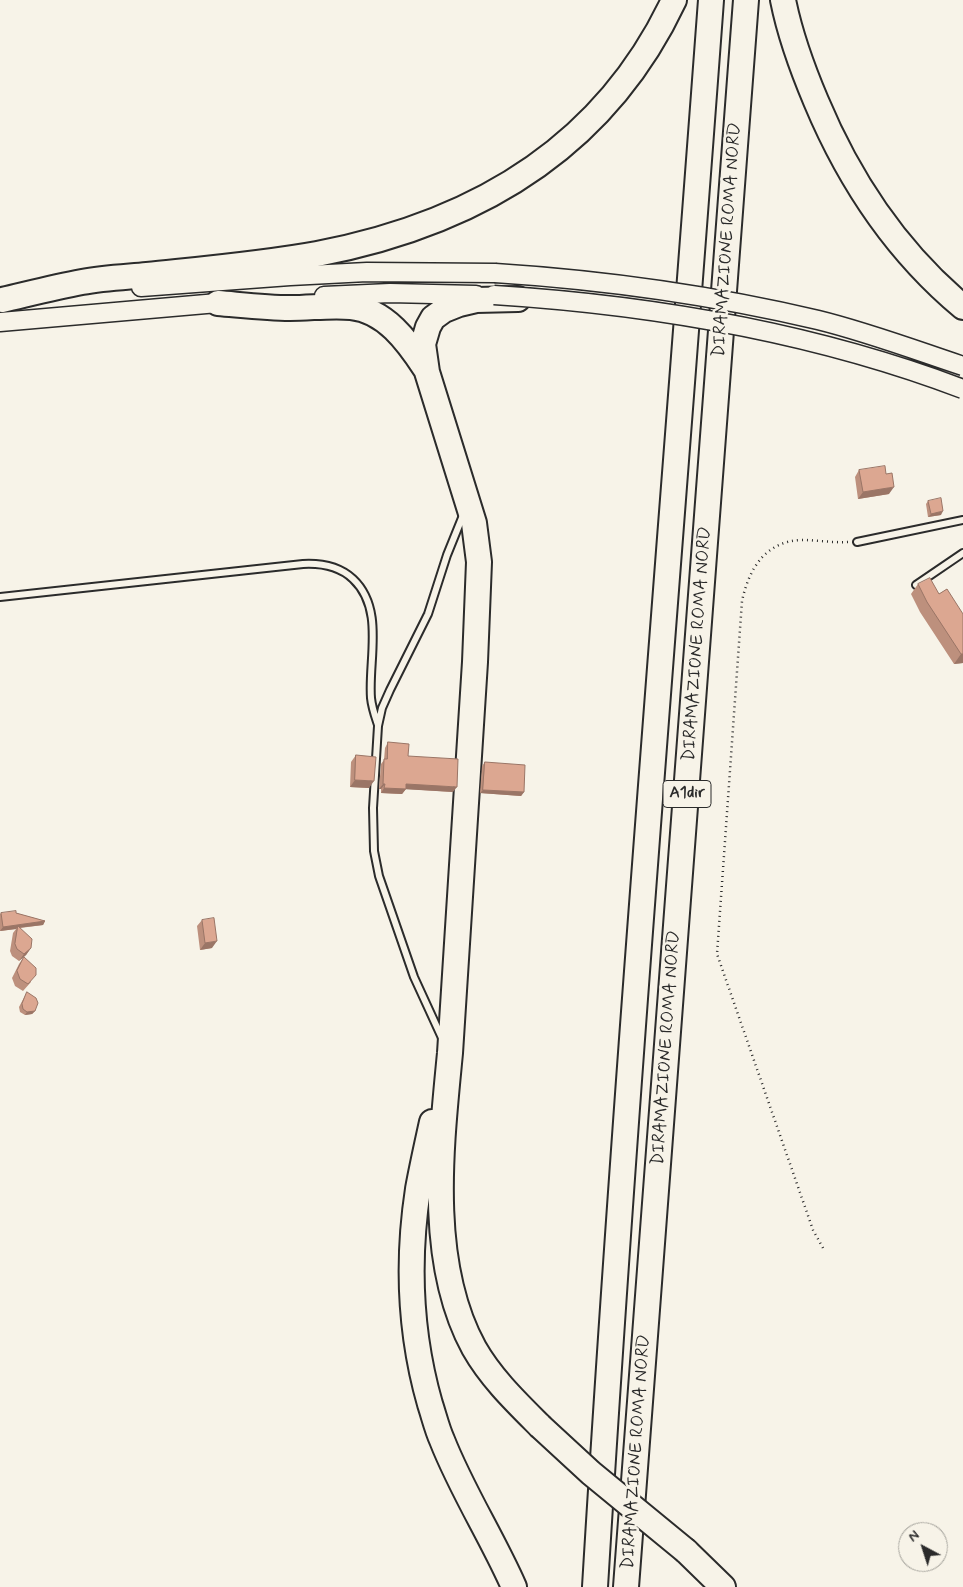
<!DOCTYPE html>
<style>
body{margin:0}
#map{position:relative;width:963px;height:1587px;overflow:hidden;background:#f7f3e8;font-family:Mynerve,sans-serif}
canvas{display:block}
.north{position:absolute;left:898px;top:1522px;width:50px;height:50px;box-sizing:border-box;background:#f7f3e8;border:1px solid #a5a39c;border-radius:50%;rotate:320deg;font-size:14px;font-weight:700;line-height:20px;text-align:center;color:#2b2b2b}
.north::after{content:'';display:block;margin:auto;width:18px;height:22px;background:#2b2b2b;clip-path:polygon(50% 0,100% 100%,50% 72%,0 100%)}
</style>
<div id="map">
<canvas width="963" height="1587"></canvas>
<div class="north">N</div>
</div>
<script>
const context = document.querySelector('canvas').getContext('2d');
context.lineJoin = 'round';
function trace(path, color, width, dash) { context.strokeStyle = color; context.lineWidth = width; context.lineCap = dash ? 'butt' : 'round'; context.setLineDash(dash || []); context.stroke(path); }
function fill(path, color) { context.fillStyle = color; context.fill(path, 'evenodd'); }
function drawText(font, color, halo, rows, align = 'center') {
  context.font = font + ' Mynerve,sans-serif'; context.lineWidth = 5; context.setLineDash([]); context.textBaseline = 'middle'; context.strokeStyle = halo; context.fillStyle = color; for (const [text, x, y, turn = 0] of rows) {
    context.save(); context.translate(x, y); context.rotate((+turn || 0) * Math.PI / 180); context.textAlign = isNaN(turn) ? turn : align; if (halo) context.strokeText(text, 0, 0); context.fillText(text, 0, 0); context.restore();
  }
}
const lane = new Path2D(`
 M857,542L963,520
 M916,585L963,553
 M0,597L303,564C322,563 339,566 353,579C385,609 368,660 371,698C372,708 375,716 378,725
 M442,1038L414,977L379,876L374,851L373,808L378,726L382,708L390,690L428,614L447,555L464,513`);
const secondary = new Path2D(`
 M141,287L290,276L367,272L495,273
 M324,296L390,293L476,295
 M0,322L229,302`);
const highway = new Path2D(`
 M783,0C790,35 802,68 816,101C849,180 897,252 963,307
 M518,299L476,300L459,304L444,310L433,318L428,327L423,344L427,372L474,523L479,562L475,662L450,1053C441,1147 427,1262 474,1348C491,1378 516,1402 540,1426
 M2,300C28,294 55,287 82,282C103,278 126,277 147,275C204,269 262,264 317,254C475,224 604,149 674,0
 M218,303C242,305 267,308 290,308C311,308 331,305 351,307C385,310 408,342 425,368
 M432,1122C427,1145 422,1167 418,1189C407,1261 410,1334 430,1404C434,1416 437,1429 442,1440C462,1491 492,1537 514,1587
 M686,1551L723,1587
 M595,1587C627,1058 672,529 711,0
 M626,1587L746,0`);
trace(lane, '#2b2b2b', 10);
trace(secondary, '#2b2b2b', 21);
trace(highway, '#2b2b2b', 28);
trace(new Path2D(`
 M823,1248L813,1230L717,954L742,601C749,569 765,541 802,540C817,540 833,543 848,542`), '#2b2b2b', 2.5, [1, 4]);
trace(lane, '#f7f3e8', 6);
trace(secondary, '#f7f3e8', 18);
trace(highway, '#f7f3e8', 24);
const secondaryBridge = new Path2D(`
 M495,273C604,280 712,295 818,320C867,332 915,350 963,366
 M494,295C653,305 813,332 963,389`);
const highwayBridge = new Path2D(`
 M540,1426L591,1473L686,1551`);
trace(secondaryBridge, '#2b2b2b', 21, []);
trace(highwayBridge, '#2b2b2b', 28, []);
trace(secondaryBridge, '#f7f3e8', 18);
trace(highwayBridge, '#f7f3e8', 24);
fill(new Path2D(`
 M859,470L886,474L889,494L858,499L855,477Z
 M928,501L941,515L928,517L926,504Z
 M918,584L939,594L947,589L963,663L954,664L920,612L911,594Z
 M388,742L408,756L453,792L406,789L402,794L381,793V789H379L381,764L384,760L385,748Z
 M356,755L369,788L350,787L351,762Z
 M485,762L524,792L521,796L480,793L482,766Z
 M1,913H16L45,921L43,925L20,928L31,948L26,955L19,961L12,956L10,951L13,933L16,929L0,931V914Z
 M202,920L212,948L200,950L197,926Z
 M24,957L31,982L23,991L15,986L12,978L19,964Z
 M27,992L35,1011L32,1014L25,1015L20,1012L19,1007Z`), '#bd907d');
fill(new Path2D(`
 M894,487L889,494L858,499L863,492Z
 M943,511L941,515L928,517L931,514Z
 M961,654H963V663L954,664Z
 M355,780L374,781L369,788L350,787Z
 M383,784H385L381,789H379Z
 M406,784L457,787L453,792L402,789Z
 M384,788L406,789L402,794L381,793Z
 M483,790L524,792L521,796L480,793Z
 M45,921L43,925L17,928L18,926L16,929L0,931L3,927Z
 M217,941L212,948L200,950L205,943Z
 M31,948L26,955L19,961L24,954Z
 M35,1011L32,1014L25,1015L27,1012Z`), '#9a7566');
const building = new Path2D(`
 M885,466L886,474L892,473L894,487L863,492L859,470Z
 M941,498L943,511L931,514L928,501Z
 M930,578L939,594L947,589L963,614V654H961L927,602L918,584Z
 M388,742L409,744L408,756L458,759L457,787L406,784V789L384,788L385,784H383L384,759H387Z
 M356,755L376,757L374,781L355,780Z
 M485,762L525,765L524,792L483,790Z
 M16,911V913L45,921L3,927L1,913Z
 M214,918L217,941L205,943L202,920Z
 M18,926L32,939L31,948L24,954L17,949L15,944Z
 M24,957L36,968V975L28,984L20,979L17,971Z
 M27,992L36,998L38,1003L35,1011L27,1012L23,1009L22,1004Z`);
fill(building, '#dca791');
trace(building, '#9a7566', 1);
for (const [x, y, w] of [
 [687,794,48]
]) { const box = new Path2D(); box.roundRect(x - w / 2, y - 13.5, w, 27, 4); context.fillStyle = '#f7f3e8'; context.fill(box); trace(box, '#2b2b2b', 1); }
drawText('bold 16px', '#2b2b2b', null, [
 ["A1dir",687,794]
]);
drawText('18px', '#2b2b2b', '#f7f3e8', [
 ["DIRAMAZIONE ROMA NORD",728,240,-86],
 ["DIRAMAZIONE ROMA NORD",698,644,-86],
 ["DIRAMAZIONE ROMA NORD",667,1048,-86],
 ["DIRAMAZIONE ROMA NORD",637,1452,-86]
]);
</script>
